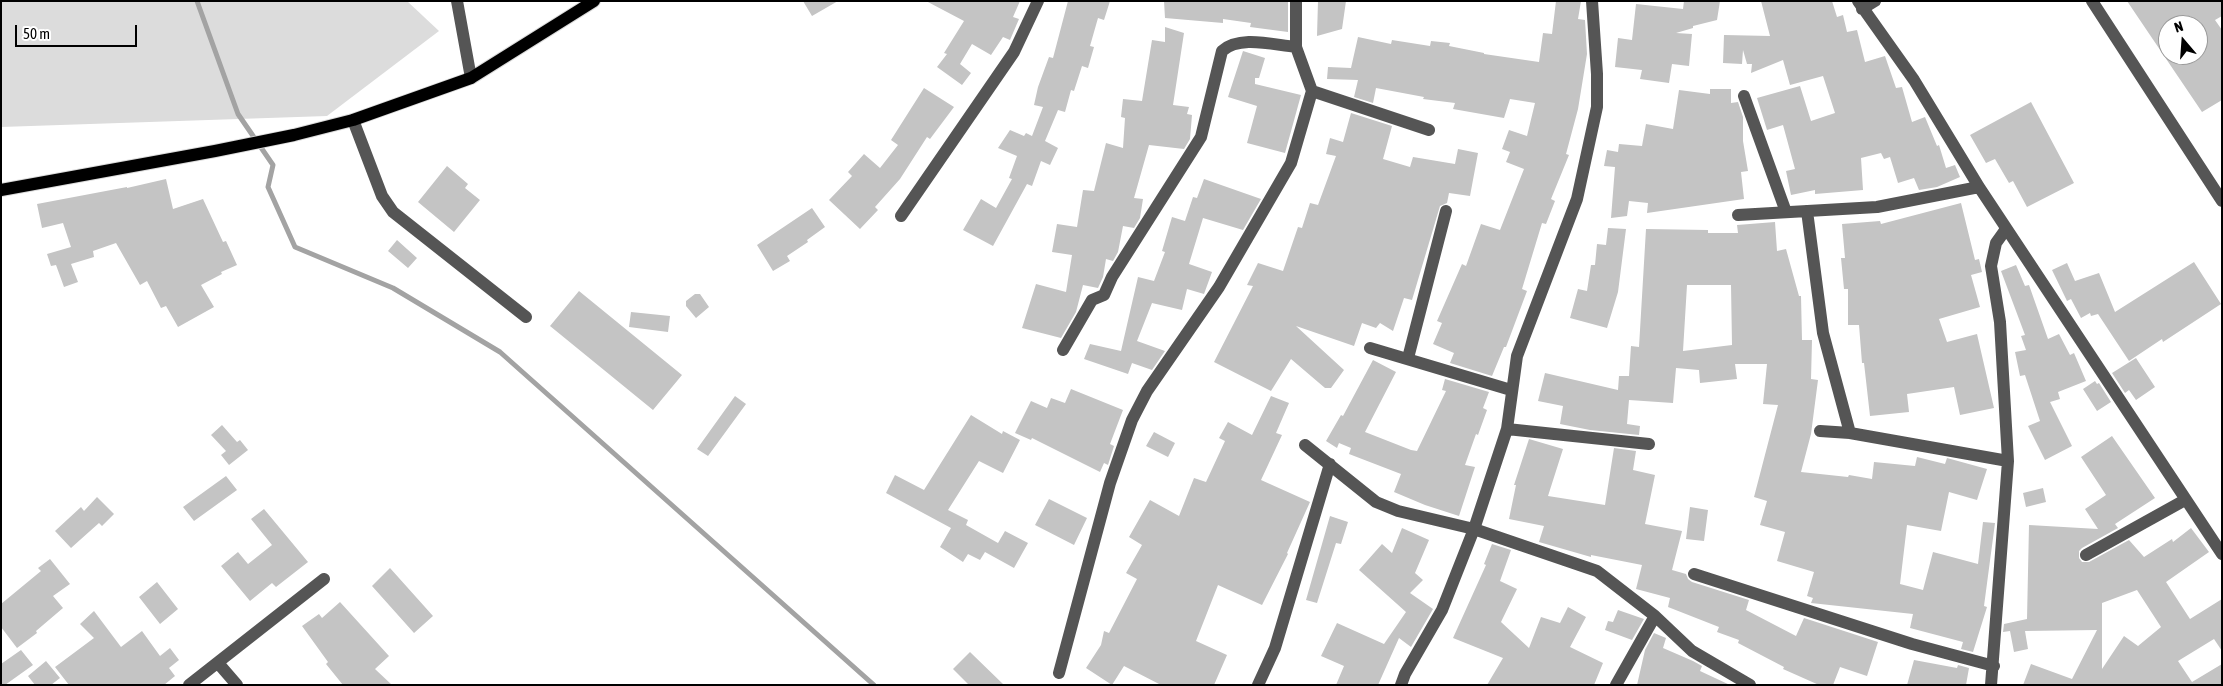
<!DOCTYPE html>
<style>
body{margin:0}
#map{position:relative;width:2223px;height:686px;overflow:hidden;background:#fff;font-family:"Asap Condensed",sans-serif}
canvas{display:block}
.frame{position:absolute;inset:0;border:2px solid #000;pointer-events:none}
.north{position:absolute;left:2158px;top:15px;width:50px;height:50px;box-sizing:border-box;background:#fff;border:1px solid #999;border-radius:50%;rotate:342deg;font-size:14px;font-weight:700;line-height:20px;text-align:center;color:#000}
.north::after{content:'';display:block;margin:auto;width:18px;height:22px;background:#000;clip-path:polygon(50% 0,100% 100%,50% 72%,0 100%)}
.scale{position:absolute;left:15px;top:25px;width:122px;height:22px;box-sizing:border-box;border:2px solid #000;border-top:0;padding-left:6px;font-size:15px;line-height:18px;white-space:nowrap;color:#000;-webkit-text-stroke:4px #fff;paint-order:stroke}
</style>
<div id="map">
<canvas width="2223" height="686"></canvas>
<div class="frame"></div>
<div class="north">N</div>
<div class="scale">50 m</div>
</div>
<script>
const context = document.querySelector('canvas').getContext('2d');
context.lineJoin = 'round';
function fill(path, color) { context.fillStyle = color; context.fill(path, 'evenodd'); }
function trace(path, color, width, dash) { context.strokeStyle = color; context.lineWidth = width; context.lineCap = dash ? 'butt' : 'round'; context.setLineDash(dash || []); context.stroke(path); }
fill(new Path2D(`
 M1,1H407L439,31L327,116L1,127Z`), '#dcdcdc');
trace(new Path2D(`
 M197,1L238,114L273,165L268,187L295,247L393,288L500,352L874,685`), '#a3a3a3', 5);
fill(new Path2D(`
 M803,1H838L812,16Z
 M926,1H1020L1013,17L1019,19L1010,40L1003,37L991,55L972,44L960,64L971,73L962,85L937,67L947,54L944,53L964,21Z
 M1068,1H1110L1104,20L1098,18L1090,46L1094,47L1088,68L1082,66L1074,91L1071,90L1065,112L1058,110L1045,141L1058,148L1050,165L1041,161L1032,186L1027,184L993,246L963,230L981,199L996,208L1012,179L1009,178L1017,156L998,148L1010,130L1024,136L1026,133L1032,136L1043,107L1034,105L1038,87L1049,57L1053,58Z
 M1164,1H1288V32L1250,27L1251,23L1223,19V23L1165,18Z
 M1318,1H1346L1342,29L1317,36Z
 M1556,1H1581L1578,19L1585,20L1587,54L1578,109L1566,154L1569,155L1551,199L1555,201L1546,224L1542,223L1522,289L1527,291L1506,347H1504L1492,376L1450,363L1454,353L1433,344L1442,323L1437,321L1462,264L1466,266L1481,224L1500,230L1524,169L1506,162L1510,152L1502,149L1509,130L1527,136L1535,103L1510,99L1504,118L1453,109L1455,103L1423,99L1424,97L1376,88L1373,103L1354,97L1358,80L1327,79L1328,67L1351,68L1358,37L1391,44L1392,40L1430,46L1431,41L1450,43L1449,46L1484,53V54L1539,62L1543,33L1552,34Z
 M1684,1H1720L1717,20L1693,26V28L1676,33L1692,34L1689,66L1672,64L1669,83L1640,79L1642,70L1615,67L1618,38L1632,40L1636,4L1683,9Z
 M1761,1H1832L1837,17L1843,15L1847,32L1857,30L1865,62L1885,56L1896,88L1902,87L1912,122L1925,117L1937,146L1939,145L1946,168L1955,165L1960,177L1937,187L1919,190L1914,178L1898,183L1890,157L1884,159L1881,153L1861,158L1863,190L1815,194V190L1791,195L1786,171L1795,169L1783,125L1767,130L1757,98L1800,86L1811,121L1835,113L1823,76L1790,85L1783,60L1751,73L1752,64H1747L1743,50L1742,64L1723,63L1724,35L1770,36Z
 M2127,1H2222V16L2215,20L2222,30V100L2202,112ZM2168,25H2198V55H2168Z
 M1165,27L1184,33L1173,105L1189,107L1187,114L1192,115L1190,139L1184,149L1149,145L1134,198L1143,199L1140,218L1134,228L1123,226L1118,252L1113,261L1106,259L1103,277L1098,288L1083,285L1076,312L1061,338L1022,328L1036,284L1066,292L1072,255L1052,252L1057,224L1077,227L1083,190L1094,191L1106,143L1123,148L1125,118L1121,117L1123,99L1142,101L1152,40L1165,42Z
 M1243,51L1265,58L1259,78H1255V84L1301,95L1285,153L1247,143L1257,106L1228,97Z
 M924,88L954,107L930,139L927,137L900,179L875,207L878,210L860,229L829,200L852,176L848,172L864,154L880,168L898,145L891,140Z
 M1710,89H1731V103L1738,102L1743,117V141L1748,171L1741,172L1744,199L1647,213L1648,203L1629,201L1627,216L1611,218L1615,167L1604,166L1607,150L1618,152L1619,144L1642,146L1646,124L1673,129L1679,90L1710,94Z
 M2031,102L2074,183L2027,207L2013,181L2009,183L1995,159L1986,163L1970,135Z
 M1351,113L1392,126L1383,159L1410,167L1413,157L1455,164L1458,149L1478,153L1470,196L1449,193L1447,203L1440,206L1412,300L1404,298L1393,331L1380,323L1376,328L1362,323L1354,346L1296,326L1344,370L1331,388H1325L1291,359L1271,391L1214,362L1253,286L1247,285L1258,263L1283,271L1298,227L1302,228L1310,203L1318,205L1336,156L1326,154L1330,138L1343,142Z
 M447,166L468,184L465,188L480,200L454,232L418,202Z
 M166,179L173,209L203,199L223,242L226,241L237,265L221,272L222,274L201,285L214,307L178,327L166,306L161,308L147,281L140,285L116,243L93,251L94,257L71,264L78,282L64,287L56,265L51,266L47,254L71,247L63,223L42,228L37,204L127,187V188Z
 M1204,179L1261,199L1243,230L1203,218L1189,264L1212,272L1204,294L1187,289L1182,310L1152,303L1137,341L1165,351L1152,370L1132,363L1128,374L1084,359L1090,344L1121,351L1138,277L1154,281L1165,252L1162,251L1172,217L1185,221L1193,197L1197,198Z
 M1961,203L1975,260L1979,259L1982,272L1971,275L1980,307L1939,319L1947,342L1977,334L1994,408L1960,415L1954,387L1907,394L1909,412L1870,416L1864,363H1862L1859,325H1848V289H1844L1841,258H1845L1842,224L1880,221L1881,224Z
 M812,208L825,227L807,240L808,242L787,256L790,261L773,271L757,245Z
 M1775,222L1777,251L1786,249L1799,296H1801L1802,340H1812L1811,379L1818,380L1811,434L1801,472L1848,477L1849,475L1872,479L1874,462L1915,466L1917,457L1945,464L1947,458L1987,469L1977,500L1949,492L1941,531L1907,525L1900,584L1923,590L1933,552L1978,564L1983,522L1995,523L1984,606L1987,607L1973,652L1961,649L1963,642L1910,628L1913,614L1811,603L1813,598L1807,596L1814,572L1777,561L1785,532L1760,525L1767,501L1754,497L1778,405L1763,404L1767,364H1735L1737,379L1700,383L1699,370L1676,368L1673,403L1629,400L1627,424L1640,426L1639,435L1590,430L1560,424L1563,406L1538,401L1545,373L1618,390L1619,376H1629L1631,346L1639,347L1646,229L1708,230V233H1738L1737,225ZM1687,285H1731L1732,345L1683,351Z
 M1608,228L1626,229L1618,292L1607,328L1570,318L1578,289L1587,291L1591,265H1595L1597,244L1606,245Z
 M397,240L417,258L408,268L388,251Z
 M2194,262L2221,304L2163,342L2162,339L2129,361L2098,314L2091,316L2090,313L2081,318L2071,299L2067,301L2052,270L2067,263L2075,281L2099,273L2115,312Z
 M2016,265L2025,286L2029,285L2048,339L2059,334L2070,355L2074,353L2086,381L2058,392L2060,399L2050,402L2072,446L2045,460L2028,426L2040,421L2025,375L2020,376L2015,352L2026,350L2021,336L2025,335L2001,271Z
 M579,291L682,375L653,410L550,326Z
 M695,294H700L709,307L696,318L686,306V301Z
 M631,312L670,316L668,332L629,327Z
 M2136,358L2155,387L2136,400L2129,390L2125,393L2112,373Z
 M1373,360L1396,372L1365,432L1411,450L1417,451L1446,391L1442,390L1445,379L1489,392L1483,408L1487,410L1478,435L1476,434L1465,465L1475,467L1459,516L1425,505L1394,492L1401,474L1349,454L1351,448L1339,443L1337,448L1326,441L1341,415L1343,416Z
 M2095,381L2097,384L2099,383L2111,402L2097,411L2083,389Z
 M1071,389L1123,410L1110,444L1114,446L1108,465L1104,463L1100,472L1032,438L1031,440L1015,433L1031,401L1047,408L1051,398L1065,403Z
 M735,396L746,404L708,456L697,449Z
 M1271,396L1289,403L1276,433L1282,435L1261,480L1310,502L1287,553L1288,554L1262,605L1218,585L1196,641L1227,655L1214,685H1161L1124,666L1112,685L1086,668L1101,645L1104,631L1109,633L1137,579L1126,573L1142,545L1129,537L1150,500L1179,516L1194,478L1206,482L1225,441L1219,438L1228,422L1252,435Z
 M971,415L1002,434L1003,431L1020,440L1003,473L979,461L948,510L968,520L966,525L998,543L1005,531L1028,543L1014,568L985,552L980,560L968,554L963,562L940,547L951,528L886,493L895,475L924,490Z
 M222,425L237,442L240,440L248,450L229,465L221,455L226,451L211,435Z
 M1154,432L1175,443L1168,457L1146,446Z
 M2112,436L2155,498L2115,524L2118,528L2082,548L2079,551V558L2082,562H2089L2129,540L2144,557L2172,539L2173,542L2191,528L2209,552L2166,582L2190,619L2222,599V651L2214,639L2178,661L2192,682L2222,664V685H2023L2031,664L2072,679L2097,630L2025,631L2028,649L2014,652L2010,631L2003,632L2004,624L2027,619L2029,525L2098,529L2085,509L2106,495L2081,457ZM2137,590L2161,627L2138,646L2124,636L2102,669V603Z
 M1529,439L1563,449L1548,496L1605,505L1614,448L1636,451L1633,470L1655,475L1645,524L1682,531L1672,570L1686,574L1688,579L1692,582L1749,600L1746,610L1796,636L1804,618L1878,642L1867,676L1840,667L1833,685H1819L1783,669L1784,667L1738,643L1739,640L1717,632L1719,627L1668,607L1670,598L1636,589L1642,565L1591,555V557L1539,542L1544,526L1509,519L1516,485H1514Z
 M226,476L237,490L194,521L183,507Z
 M2043,488L2046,502L2026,507L2023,493Z
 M97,497L114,514L102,526L99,523L71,548L55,531L81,507L84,511Z
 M1049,499L1087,518L1074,545L1035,525Z
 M1690,507L1708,510L1704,541L1686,539Z
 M264,509L308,562L276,587L272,583L250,601L221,566L238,552L248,564L272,545L251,519Z
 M1330,516L1348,522L1341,544L1336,543L1317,603L1306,600Z
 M1402,528L1429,540L1415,573L1423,580L1410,593L1433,609L1411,647L1399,638L1378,685H1336L1344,666L1321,656L1337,623L1384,644L1406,612L1359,570L1382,544L1392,553Z
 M1492,544L1511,550L1500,581L1517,589L1501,622L1529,648L1541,617L1560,623L1568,607L1586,617L1570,647L1603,663L1594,685H1487L1503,658L1453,638L1486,565L1484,564Z
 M50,559L70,584L53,596L63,608L36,631L37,633L17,648L1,627V604L41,571L38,568Z
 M390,568L433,616L414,633L372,586Z
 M157,582L178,609L160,624L139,597Z
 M340,602L389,656L375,669L392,685H343L326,664L328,662L302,626L319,614L322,618Z
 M1618,610L1644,619L1632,640L1605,630L1608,621L1613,622Z
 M94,611L121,647L142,631L160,656L170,648L179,660L169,668L175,676L164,685H69L55,667L94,638L80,624Z
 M1654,633L1666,638L1663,648L1693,661L1702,666L1700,671L1730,685H1637L1645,650Z
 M21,650L33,665L5,685H1V664Z
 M970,652L1004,685H969L953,669Z
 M1914,660L1957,668L1958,665L1969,668L1966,685H1907Z
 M46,661L60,678L51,685H35L28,676Z`), '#c4c4c4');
const major = new Path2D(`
 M1,190L215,151L294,135L353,120L471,78L594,1`);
trace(major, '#dbdbdb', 14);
trace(new Path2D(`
 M457,1L471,78
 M1858,1L1914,80L1979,187L2222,554
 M2092,1L2222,201
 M1862,9L1875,1
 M1312,91L1429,130
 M1744,96L1786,212
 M353,120L382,196L393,212L526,317
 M1807,211L1823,333L1850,433
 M1738,215L1877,207L1979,187
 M901,216L1014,52L1038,1
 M1370,348L1511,390
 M1063,350L1092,300L1104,295L1112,277L1201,137L1222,51C1240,35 1273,45 1296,47
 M1408,358L1446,211
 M1507,429L1649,444
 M1820,431L1850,433L2008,461
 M1305,445L1376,502L1398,511L1474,529L1597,571L1655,616L1692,651L1750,685
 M2086,555L2185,500
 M1694,574L1912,644L1994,666
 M218,663L237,685
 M1059,673L1110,483L1132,420L1147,391L1219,287L1291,163L1312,91L1296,47V1
 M189,685L324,579
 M1258,685L1275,648L1330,464
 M1401,685L1405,674L1442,610L1474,529L1507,429L1517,356L1577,199L1597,107V74L1592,1
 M1616,685L1655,616
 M1991,685L2008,461L2000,322L1991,266L1996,243L2006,229`), '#555', 12);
trace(major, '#000', 12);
</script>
